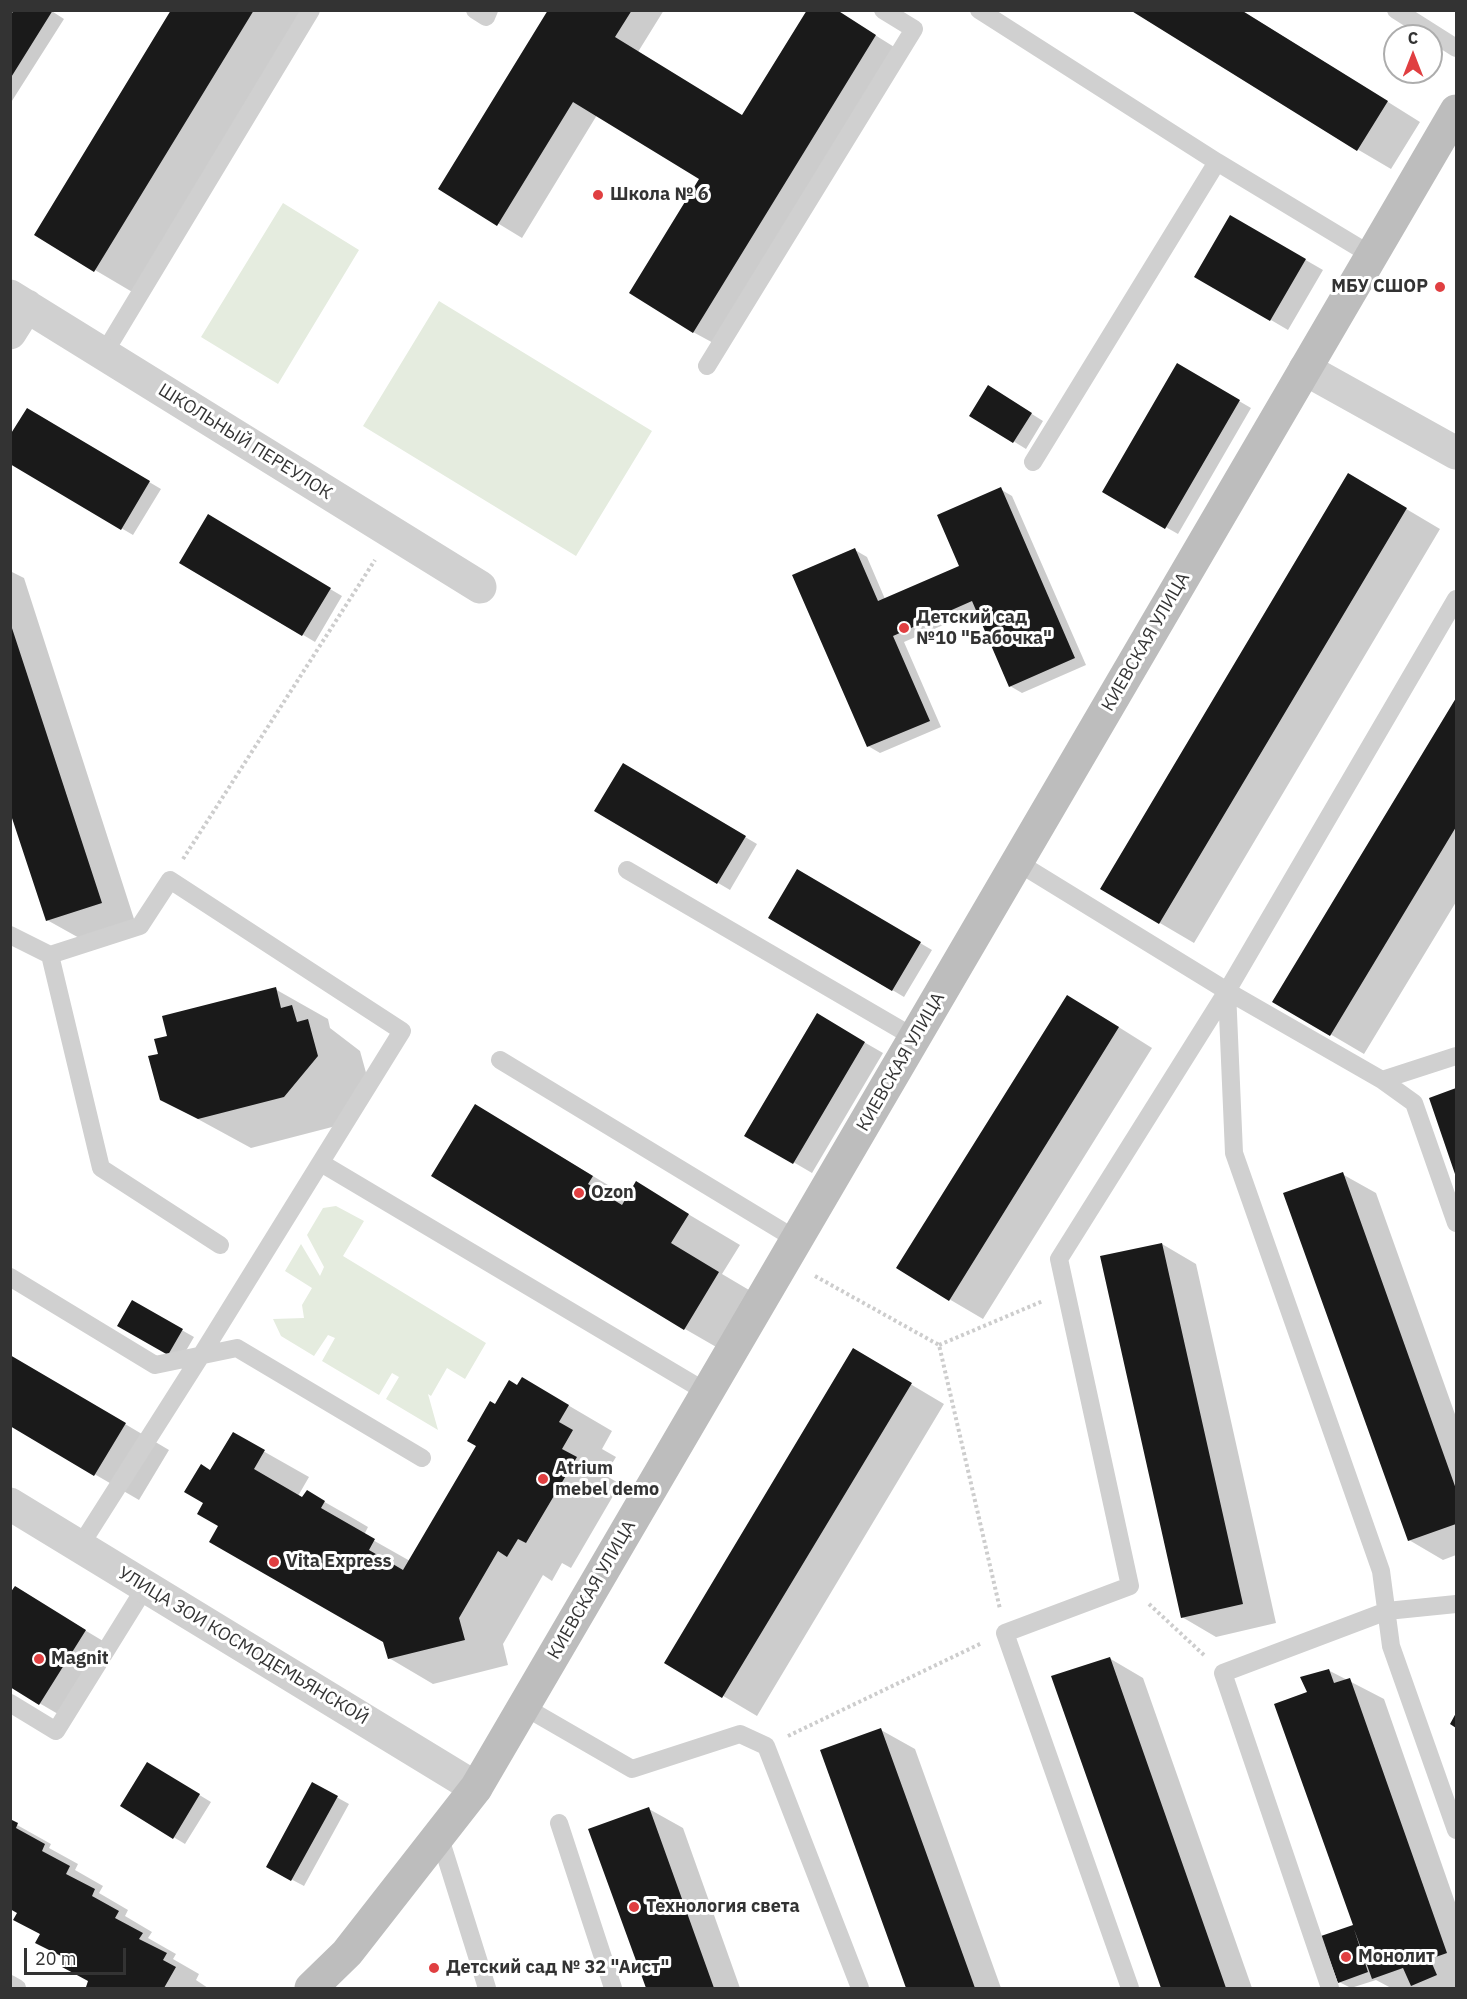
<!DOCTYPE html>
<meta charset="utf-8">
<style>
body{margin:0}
#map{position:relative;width:1467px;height:1999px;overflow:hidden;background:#fff;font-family:"IBM Plex Sans",sans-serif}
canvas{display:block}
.frame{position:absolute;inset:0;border:12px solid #333;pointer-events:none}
.north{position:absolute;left:1383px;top:24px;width:60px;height:60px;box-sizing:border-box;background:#fff;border:2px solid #adadad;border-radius:50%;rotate:0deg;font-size:16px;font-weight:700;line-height:24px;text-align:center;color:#333}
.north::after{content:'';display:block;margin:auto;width:21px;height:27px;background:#e03f41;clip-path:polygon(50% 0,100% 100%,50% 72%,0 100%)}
.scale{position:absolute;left:24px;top:1948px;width:102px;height:27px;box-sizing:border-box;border:3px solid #333;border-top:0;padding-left:8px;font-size:18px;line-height:21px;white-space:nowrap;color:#333;-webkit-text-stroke:4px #fff;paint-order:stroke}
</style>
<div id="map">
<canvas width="1467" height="1999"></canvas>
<div class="frame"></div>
<div class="north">С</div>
<div class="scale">20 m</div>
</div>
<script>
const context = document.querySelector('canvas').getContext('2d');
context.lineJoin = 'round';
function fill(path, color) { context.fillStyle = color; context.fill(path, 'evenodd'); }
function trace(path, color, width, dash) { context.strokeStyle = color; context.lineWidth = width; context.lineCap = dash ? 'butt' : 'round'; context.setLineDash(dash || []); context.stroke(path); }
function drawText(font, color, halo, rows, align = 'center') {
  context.font = font + ' "IBM Plex Sans",sans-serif'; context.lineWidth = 6; context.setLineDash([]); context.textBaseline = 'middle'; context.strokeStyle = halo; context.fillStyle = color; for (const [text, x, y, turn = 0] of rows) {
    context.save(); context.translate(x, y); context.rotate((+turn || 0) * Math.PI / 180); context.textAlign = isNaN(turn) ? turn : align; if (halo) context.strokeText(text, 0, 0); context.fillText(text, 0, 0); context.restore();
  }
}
fill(new Path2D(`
 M283,203L359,250L278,384L201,337Z
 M439,301L652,431L576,556L363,426Z
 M336,1206L364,1221L343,1256L486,1343L465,1379L447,1368L431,1396L428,1394L438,1430L386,1399L399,1377L392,1373L379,1395L322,1361L335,1338L328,1335L314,1356L281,1336L273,1319L304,1318L302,1305L312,1288L285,1271L301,1244L320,1276L324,1267L307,1235L323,1208Z`), '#e5ecdf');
fill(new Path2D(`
 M50,10L64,19L10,104V19Z
 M173,10H314L139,296L95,270Z
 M550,10H664L638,52L743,117L835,10L899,50L717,345L693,332L702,179L597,115L522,238L440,188Z
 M1241,10L1420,122L1391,169L1357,149Z
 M1231,217L1323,270L1288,330L1196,276Z
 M1177,365L1251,408L1178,534L1104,492Z
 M1000,394L1043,421L1026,449L971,415Z
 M27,410L161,489L133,535L10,463Z
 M1349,475L1440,529L1194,943L1102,889Z
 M1000,489L1012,496L1086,665L1022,693L1010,686L978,610L904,642L941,727L880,753L868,746L855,550L867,557L885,599L961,567Z
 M208,517L342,596L315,642L181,562Z
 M10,571L24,578L135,922L81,939L47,920L10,807Z
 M1456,701V902L1364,1054L1274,1001Z
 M623,765L757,844L730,890L596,811Z
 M798,871L932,950L904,997L770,917Z
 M275,989L328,1019L330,1028L360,1051L370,1087L336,1126L251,1148L161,1099L160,1055L169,1037Z
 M817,1015L883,1053L812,1173L747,1135Z
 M1101,1016L1152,1048L983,1319L949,1299Z
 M1456,1090V1173L1431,1099Z
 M476,1106L628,1197L636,1183L740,1245L722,1274L771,1303L737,1359L685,1329Z
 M1342,1174L1376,1193L1456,1417V1555L1443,1560L1409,1540Z
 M1162,1244L1196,1264L1276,1623L1216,1637L1182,1617Z
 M132,1302L194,1337L180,1361L119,1326Z
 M853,1350L944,1404L757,1716L666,1662Z
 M10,1356L169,1450L139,1500L10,1425Z
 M566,1404L612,1431L602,1449L616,1457L605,1475L620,1484L571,1568L562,1563L552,1581L543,1575L503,1644L508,1665L433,1684L389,1658L384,1641L220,1526L211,1472L233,1434L309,1477L298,1496L303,1499L307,1492L351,1517L368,1527L364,1535L410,1561L478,1446L495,1406Z
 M33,1599L103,1641L58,1714L10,1686Z
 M1109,1658L1143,1678L1252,1988H1162L1053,1677Z
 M1328,1670L1384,1699L1456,1905V1988H1391L1376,1980L1351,1988L1339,1982L1352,1927L1356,1929L1309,1693Z
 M881,1730L915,1749L1001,1988H908L822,1751Z
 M148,1764L211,1802L185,1844L122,1806Z
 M313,1784L349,1804L304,1886L268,1867Z
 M649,1809L683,1828L740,1988H647L590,1830Z
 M10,1821L51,1844L49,1848L78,1864L75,1870L103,1886L99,1893L128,1910L125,1916L152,1932L148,1938L176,1954L173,1959L199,1974L196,1980L208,1988H92L88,1986L90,1981L68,1960L37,1942L41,1935L19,1913Z`), '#0003');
fill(new Path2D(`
 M14,10H53L10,79V16Z
 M171,10H254L94,272L34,235Z
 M548,10H632L615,37L742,115L807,10H837L876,35L693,333L629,293L699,179L573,102L497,226L438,189Z
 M1130,10H1241L1388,101L1357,151Z
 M1230,215L1306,259L1270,321L1194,277Z
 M1177,363L1240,400L1165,529L1102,492Z
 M988,385L1032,413L1013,443L969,416Z
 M27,408L150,481L121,530L10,464V435Z
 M1348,473L1407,508L1159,924L1100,889Z
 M1001,487L1075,658L1009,687L972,601L893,636L930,721L867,747L792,575L855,548L878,601L959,566L937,515Z
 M208,514L331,588L302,636L179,563Z
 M10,622L102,903L46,921L10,812Z
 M1456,698V827L1330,1036L1272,1002Z
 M623,763L746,836L717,884L594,811Z
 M797,869L921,942L892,991L768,918Z
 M276,987L281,1008L292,1005L297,1022L308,1019L318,1056L284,1097L198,1119L160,1100L148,1056L158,1054L154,1039L167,1036L162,1016Z
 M1067,995L1119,1027L949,1301L896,1268Z
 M817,1013L865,1042L793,1164L744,1136Z
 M1456,1088V1177L1429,1098Z
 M475,1104L593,1176L588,1184L622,1205L636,1181L689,1214L671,1243L719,1272L684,1330L431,1176Z
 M1343,1172L1456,1489V1524L1408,1541L1283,1193Z
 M1162,1243L1243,1604L1181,1618L1100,1256Z
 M132,1300L183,1329L168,1355L117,1326Z
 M853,1348L912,1383L722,1698L664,1663Z
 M10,1355L126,1423L94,1476L10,1426Z
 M522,1377L569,1405L559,1422L573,1430L562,1449L577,1457L526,1543L518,1539L507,1557L498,1551L459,1618L465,1640L388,1659L383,1642L209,1542L218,1526L197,1514L203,1503L184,1492L201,1464L210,1470L233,1432L265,1450L254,1469L302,1497L307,1490L325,1501L321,1508L375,1539L369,1550L403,1570L476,1446L467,1441L490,1401L495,1404L509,1380L517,1385Z
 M15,1586L86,1630L39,1705L10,1687V1593Z
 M1110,1657L1226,1988H1161L1051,1676Z
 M1329,1669L1334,1683L1350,1678L1447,1953L1430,1959L1437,1975L1411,1986L1403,1968L1372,1979L1354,1929L1368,1972L1338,1983L1321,1936L1353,1925L1274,1704L1307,1692L1300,1677Z
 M1456,1713V1728L1450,1724Z
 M881,1728L975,1988H906L820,1750Z
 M147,1762L200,1794L173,1839L120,1806Z
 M312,1782L338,1796L291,1881L266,1867Z
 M649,1807L714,1988H646L588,1829Z
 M10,1819L18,1823L16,1828L45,1844L42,1851L70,1866L66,1874L95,1889L92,1896L119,1911L115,1918L143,1933L139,1939L167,1953L163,1960L176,1967L164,1988H89L86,1987L88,1981L62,1967L67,1959L35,1943L40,1934L13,1920L17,1913L10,1909Z`), '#1a1a1a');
trace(new Path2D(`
 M183,859L375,560
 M815,1276L939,1345L1000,1609
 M939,1345L1043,1301
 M1149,1604L1205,1656
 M788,1736L982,1643`), '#cdcdcd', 4, [3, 3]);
trace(new Path2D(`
 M475,10L486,17L489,10
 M979,10L1217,162L1371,255
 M1396,10L1456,48
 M103,355L311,10
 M707,366L914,29L883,10
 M1033,462L1217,162
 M1017,862L1227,991L1382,1080L1456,1056
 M627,870L915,1038
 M10,935L50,955L140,926L170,880L402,1031L202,1354L80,1546
 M50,955L101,1168L220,1245
 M1227,991L1234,1153L1381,1571L1391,1646L1456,1830
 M500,1060L797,1240
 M1382,1080L1414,1103L1456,1223
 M321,1163L708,1393
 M10,1277L155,1365L237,1348L422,1458
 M10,1703L56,1731L146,1586
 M523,1706L632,1769L740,1734L766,1746L860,1988
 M559,1823L613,1988
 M439,1835L487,1988
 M10,1984L17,1988
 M1130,1988L1005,1633L1130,1586L1059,1259L1227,991L1456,599
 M1330,1988L1223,1673L1387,1611L1456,1604`), '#d0d0d0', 18);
trace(new Path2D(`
 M10,296L480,587
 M10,333L27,306
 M1305,369L1456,453
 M10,1504L476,1788`), '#d0d0d0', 33);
trace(new Path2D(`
 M311,1988L347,1953L476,1788L1456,111`), '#bdbdbd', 33);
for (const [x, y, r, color] of [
 [598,195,6,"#e03f41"],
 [1440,287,6,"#e03f41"],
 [904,628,6,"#e03f41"],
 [579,1193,6,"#e03f41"],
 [543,1479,6,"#e03f41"],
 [274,1562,6,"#e03f41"],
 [39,1659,6,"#e03f41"],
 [634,1907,6,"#e03f41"],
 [1346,1957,6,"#e03f41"],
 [434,1968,6,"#e03f41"]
]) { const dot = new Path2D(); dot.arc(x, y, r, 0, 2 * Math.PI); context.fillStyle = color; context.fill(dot); trace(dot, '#fff', 2); }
drawText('bold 18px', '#333', '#fff', [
 ["Школа № 6",610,195],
 ["МБУ СШОР",1428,287,"right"],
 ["Детский сад",916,618],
 ["№10 \"Бабочка\"",916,639],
 ["Ozon",591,1193],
 ["Atrium",555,1469],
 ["mebel demo",555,1490],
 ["Vita Express",286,1562],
 ["Magnit",51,1659],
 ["Технология света",646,1907],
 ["Монолит",1358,1957],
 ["Детский сад № 32 \"Аист\"",446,1968]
], 'left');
drawText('18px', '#333', '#fff', [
 ["ШКОЛЬНЫЙ ПЕРЕУЛОК",245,442,32],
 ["КИЕВСКАЯ УЛИЦА",1146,642,-60],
 ["КИЕВСКАЯ УЛИЦА",901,1062,-60],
 ["КИЕВСКАЯ УЛИЦА",592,1590,-60],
 ["УЛИЦА ЗОИ КОСМОДЕМЬЯНСКОЙ",243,1646,31]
]);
</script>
